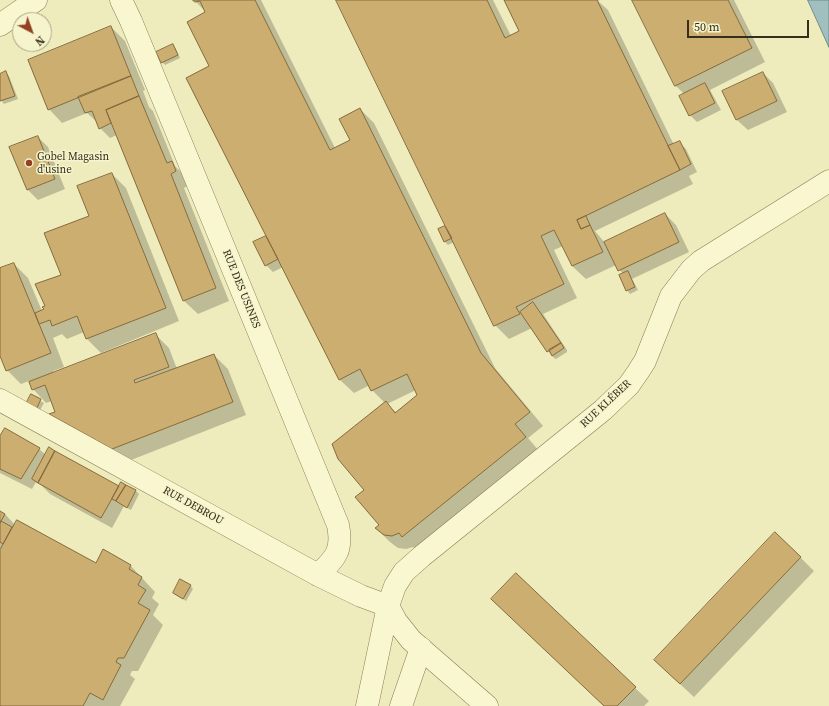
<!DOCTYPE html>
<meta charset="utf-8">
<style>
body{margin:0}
#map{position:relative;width:829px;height:706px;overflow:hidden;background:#eeebbc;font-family:"Source Serif 4",serif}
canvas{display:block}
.north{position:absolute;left:12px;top:12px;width:40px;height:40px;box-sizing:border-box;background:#f5f4cc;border:1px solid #a8a585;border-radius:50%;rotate:139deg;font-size:11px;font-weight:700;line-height:16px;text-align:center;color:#352e1b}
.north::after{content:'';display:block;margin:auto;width:14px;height:18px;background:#954025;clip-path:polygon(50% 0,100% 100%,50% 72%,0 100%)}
.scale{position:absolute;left:687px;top:20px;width:122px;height:18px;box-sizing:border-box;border:2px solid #352e1b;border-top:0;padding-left:5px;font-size:12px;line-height:14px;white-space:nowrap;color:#352e1b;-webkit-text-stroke:3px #f5f4cc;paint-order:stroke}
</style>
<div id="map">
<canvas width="829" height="706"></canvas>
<div class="north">N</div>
<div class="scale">50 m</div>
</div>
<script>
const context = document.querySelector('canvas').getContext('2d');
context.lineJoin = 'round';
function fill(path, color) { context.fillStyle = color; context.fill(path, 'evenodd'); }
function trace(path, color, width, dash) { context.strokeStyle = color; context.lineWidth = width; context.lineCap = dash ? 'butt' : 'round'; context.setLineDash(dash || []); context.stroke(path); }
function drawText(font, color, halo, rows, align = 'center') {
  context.font = font + ' "Source Serif 4",serif'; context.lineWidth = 3; context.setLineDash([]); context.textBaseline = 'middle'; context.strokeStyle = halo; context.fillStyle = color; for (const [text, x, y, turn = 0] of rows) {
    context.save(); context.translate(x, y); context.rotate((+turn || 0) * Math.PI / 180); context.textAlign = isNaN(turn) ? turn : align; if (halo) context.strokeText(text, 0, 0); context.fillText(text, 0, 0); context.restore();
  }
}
const water = new Path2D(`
 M808,0H829V47Z`);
fill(water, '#a0bfbe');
trace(water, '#688c8c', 1);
fill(new Path2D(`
 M194,0H261L335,148L351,140L360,109L374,123L495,368L543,426L528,438L539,451L417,550L413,547L406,549L398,548L390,542L376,528L380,525L365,490L385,403L372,390L370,385L354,393L340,380L283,267L273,272L266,265V237L270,241L210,67L207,13ZM416,390L418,395L397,413L387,404Z
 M337,0H493L511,36L520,32L505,0H600L598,1L608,10L674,145L679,142L686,149L697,172L689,176L693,184L595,231L605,243L665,214L676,225L689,252L632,279L638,290L630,294L627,290L623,274L616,265L586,279L572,266L563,246L554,250L577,298L543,314L567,350V352L556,359L554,358L548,351L532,328L509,339L495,325L454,242L448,245L445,242L439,230L445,227L448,230Z
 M633,0H734L765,62L710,90L721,110L697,122L690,115L684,94L676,86Z
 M111,27L125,41L145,90L143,91L149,107L153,111L175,166L185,176L189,185L184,188L229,301L198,314L184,301L117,135L110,138L100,128L98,123L87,113L62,123L49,109Z
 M173,45L176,49L180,58L165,65L162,62Z
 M6,73L9,76L18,99L4,104L0,99V75Z
 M763,73L773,83L787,112L748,130L737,120L724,91Z
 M38,137L48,147L65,189L38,200L27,189Z
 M112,174L126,188L179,321L101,353L87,339L84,332L67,339L62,334L53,338L64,367L53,371L54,373L155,334L169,348L177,369L214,355L228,369L246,415L126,462L64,428L51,415L57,412L52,401L46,403L33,389L29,381L21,384L7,370L0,353V270L14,264L28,278L42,311L45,310Z
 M32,396L44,403L39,412L27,404Z
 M0,438L39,449L46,455L118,486L122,483L136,491L139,494L131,510L124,506L112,528L50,494L42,486L36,482L32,489L0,473Z
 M0,512L5,514L15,525L96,564L130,565L155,592L152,598L159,604L153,615L163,625L138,671H132L130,675L135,679L120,706H0Z
 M800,557L814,571L694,697L669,674Z
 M190,585L193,589L186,601L174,593Z
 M635,688L649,701L644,706H605Z`), '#0003');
const building = new Path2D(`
 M193,0H255L330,150L350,140L339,119L360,108L481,353L530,412L515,424L526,437L402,537L399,533L392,536L384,535L375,528L379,525L355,497L364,490L338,459L332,444L386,401L395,413L417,395L407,374L371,391L360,369L339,380L186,78L209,66L187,22L205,12L200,1L195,2Z
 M336,0H487L505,38L519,31L504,0H597L680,170L577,220L581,229L590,225L603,252L572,266L554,230L541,236L564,284L516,307L520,314L494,326Z
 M632,0H728L752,48L675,86Z
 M111,26L131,76L48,110L28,60Z
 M173,44L178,55L161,63L156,52Z
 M6,71L15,96L0,101V74Z
 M763,72L777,101L736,120L722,91Z
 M131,76L139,96L106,110L111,123L99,129L92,111L85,113L78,97Z
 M705,83L715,103L689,116L679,96Z
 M139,96L167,163L172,161L176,171L171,174L216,288L183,301L106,110Z
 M38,136L55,179L27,190L9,147Z
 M680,141L691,164L680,170L668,146Z
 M112,173L166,308L86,339L77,316L52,326L50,320L39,324L35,313L44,309L42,307L45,306L35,284L61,275L44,233L89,216L77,186Z
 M665,213L679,242L618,271L604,242Z
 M586,216L590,225L581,229L577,220Z
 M445,226L452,238L444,242L438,229Z
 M266,236L278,259L265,266L253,242Z
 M14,263L51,353L6,371L0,356V268Z
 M628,271L635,287L626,291L619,275Z
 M533,302L561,343L547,352L520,312Z
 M156,333L169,367L134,380L135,383L214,354L233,402L112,449L49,414L55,412L45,385L32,390L29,382Z
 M561,343L564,348L552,356L549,350Z
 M31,394L41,399L36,410L26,404Z
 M5,428L40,448L21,479L0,469V436Z
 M49,447L55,451L38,483L32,479Z
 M55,451L119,486L101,518L38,483Z
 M121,482L126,485L116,501L112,499Z
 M126,485L136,490L127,508L116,501Z
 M0,511L5,514L0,523Z
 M17,520L96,563L103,549L131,565L129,569L142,577L138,585L146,590L138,603L150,610L124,658H118L116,662L121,665L103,700L90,693L83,706H0V550Z
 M1,521L12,527L3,544L0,542V523Z
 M775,532L801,557L680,684L654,660Z
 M516,573L636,687L617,706H604L491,599Z
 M180,579L191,585L183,599L173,593Z`);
fill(building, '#cdae71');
trace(building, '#856b3b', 1);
const minor = new Path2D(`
 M121,0L131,21L338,525C343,550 336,558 318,575
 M0,25L36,0
 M0,400L318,575L361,596L388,606
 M388,606L396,621L411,640L487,706
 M367,706L388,606L395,586L404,572L422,556L603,410L629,385L638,372L645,361L671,296L691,270L701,261L829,181
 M401,706L421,648`);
trace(minor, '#867b56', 23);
trace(minor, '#f9f7cf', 22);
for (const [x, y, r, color] of [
 [29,163,4,"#954025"]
]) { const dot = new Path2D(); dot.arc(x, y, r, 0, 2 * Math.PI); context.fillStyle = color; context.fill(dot); trace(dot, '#f5f4cc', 1.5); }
drawText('11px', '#352e1b', '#f5f4cc', [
 ["Gobel Magasin",37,157],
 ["d'usine",37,170]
], 'left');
drawText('11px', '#352e1b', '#f5f4cc', [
 ["RUE DES USINES",241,289,68],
 ["RUE KLÉBER",606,404,-43],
 ["RUE DEBROU",193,506,29]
]);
</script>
